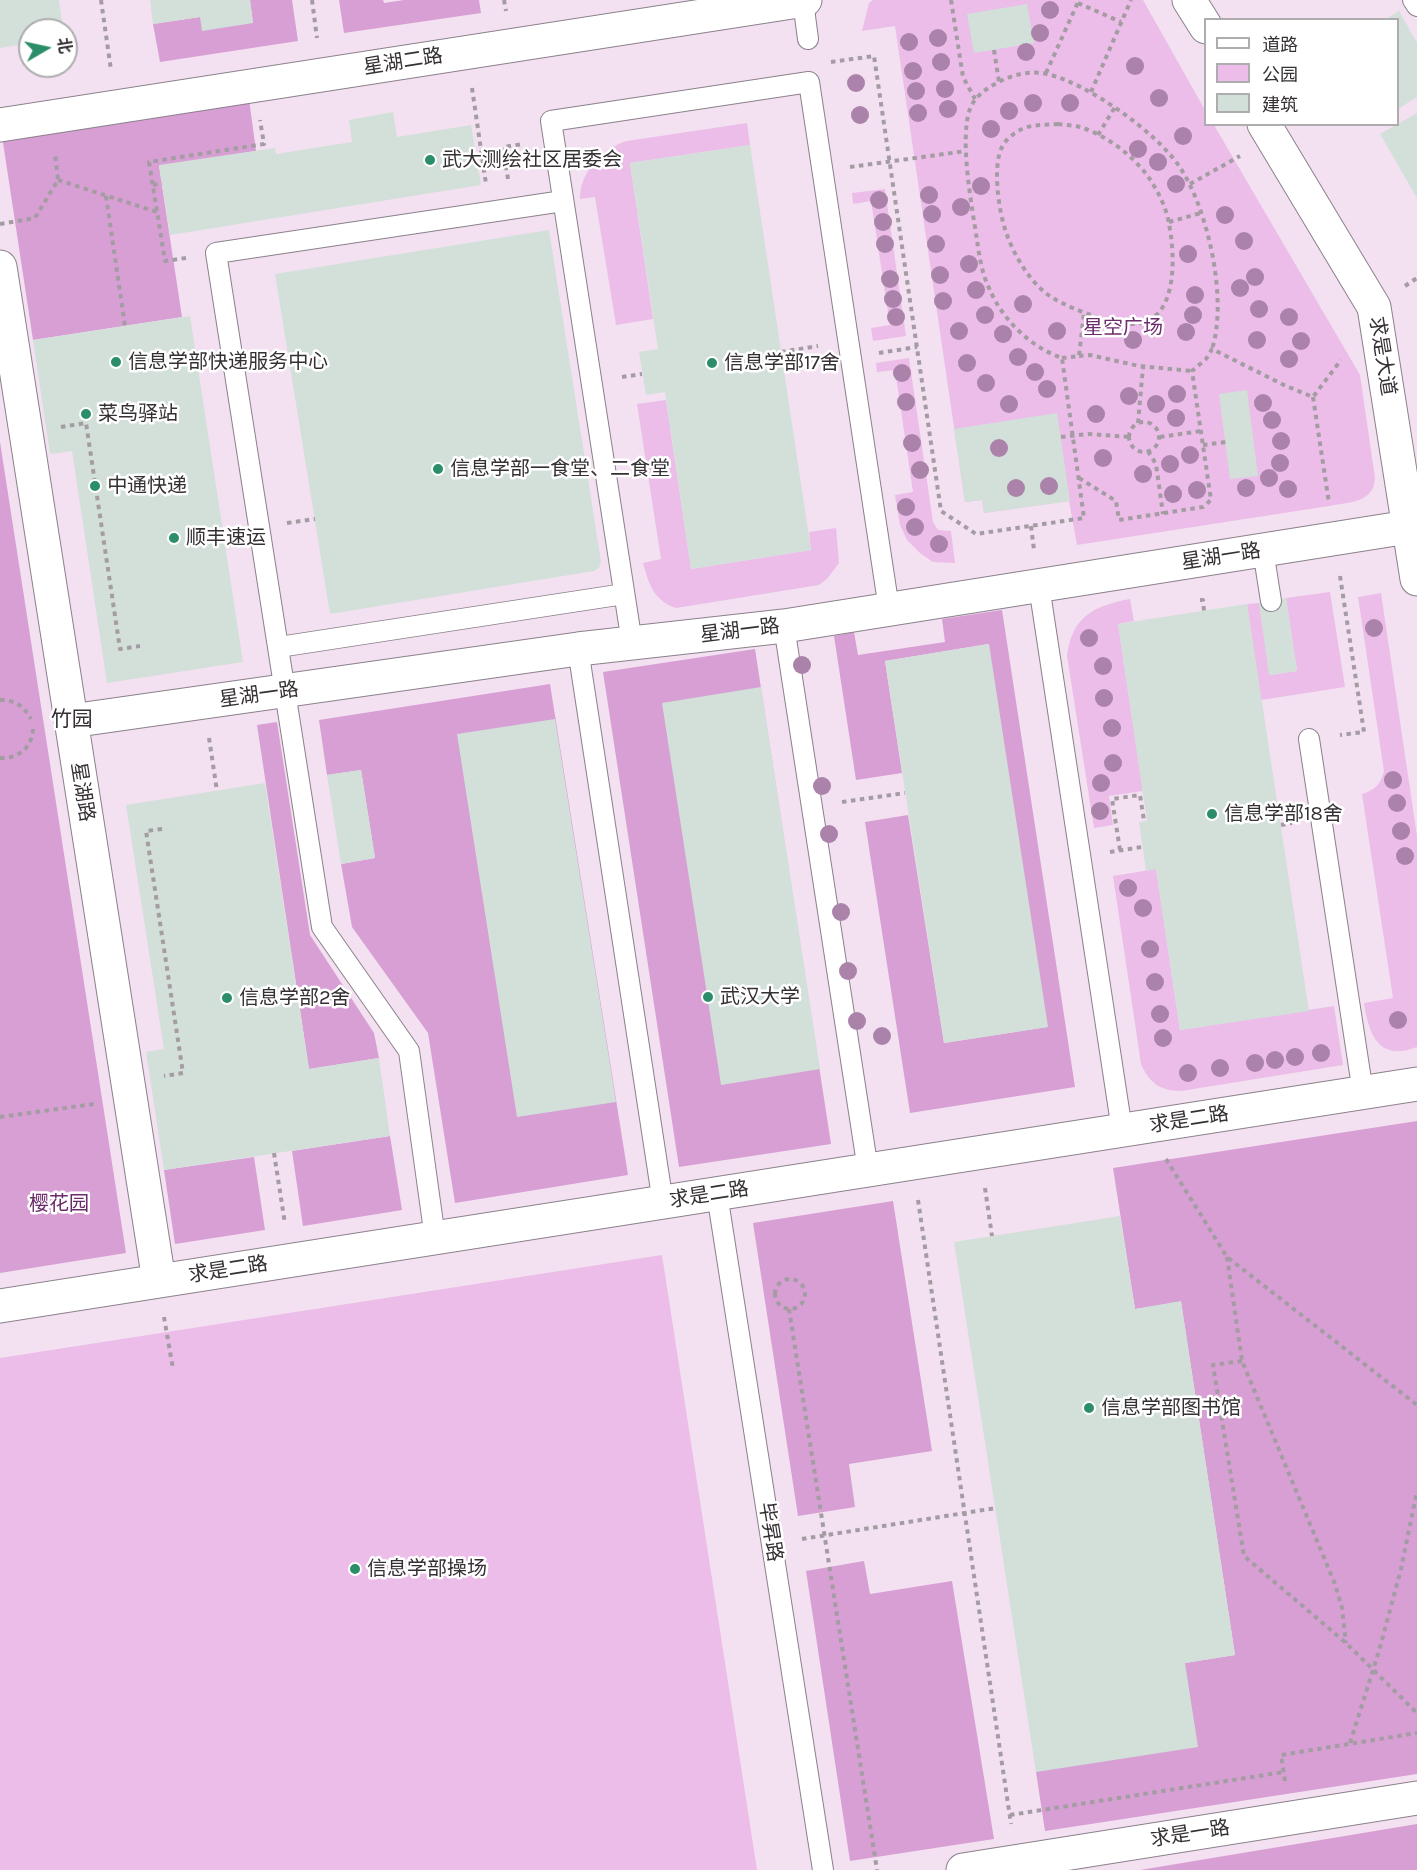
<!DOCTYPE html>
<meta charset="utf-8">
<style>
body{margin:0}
#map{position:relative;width:1417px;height:1870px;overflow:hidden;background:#f8edf7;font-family:Karla,"Noto Sans SC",sans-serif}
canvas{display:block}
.legend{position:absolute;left:1204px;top:18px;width:195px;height:108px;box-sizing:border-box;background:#fff;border:2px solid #aeacae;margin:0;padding:8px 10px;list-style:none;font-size:18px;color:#353034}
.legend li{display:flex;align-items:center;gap:12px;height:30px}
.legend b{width:30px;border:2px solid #aeacae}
.north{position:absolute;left:18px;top:18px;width:60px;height:60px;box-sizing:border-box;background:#fff;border:2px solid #aeacae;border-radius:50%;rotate:81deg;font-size:16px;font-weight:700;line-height:24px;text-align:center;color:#353034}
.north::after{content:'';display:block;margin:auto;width:21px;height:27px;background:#2b8e69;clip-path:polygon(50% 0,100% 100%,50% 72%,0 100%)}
</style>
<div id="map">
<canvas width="1417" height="1870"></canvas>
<ul class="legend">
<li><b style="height:8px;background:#fff"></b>道路</li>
<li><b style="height:16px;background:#ebbde8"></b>公园</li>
<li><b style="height:16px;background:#d2e0d9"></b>建筑</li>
</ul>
<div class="north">北</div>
</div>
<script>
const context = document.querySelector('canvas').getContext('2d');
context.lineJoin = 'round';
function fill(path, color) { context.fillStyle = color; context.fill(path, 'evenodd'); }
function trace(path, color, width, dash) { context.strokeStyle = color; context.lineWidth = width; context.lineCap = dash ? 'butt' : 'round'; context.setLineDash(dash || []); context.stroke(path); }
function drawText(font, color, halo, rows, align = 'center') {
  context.font = font + ' Karla,"Noto Sans SC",sans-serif'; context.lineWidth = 5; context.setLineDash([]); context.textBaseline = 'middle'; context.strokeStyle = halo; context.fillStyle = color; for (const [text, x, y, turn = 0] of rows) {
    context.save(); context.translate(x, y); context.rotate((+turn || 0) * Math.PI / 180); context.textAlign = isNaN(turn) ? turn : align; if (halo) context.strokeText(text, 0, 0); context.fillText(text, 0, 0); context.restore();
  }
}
fill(new Path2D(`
 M0,0H1417V1870H0ZM1206,20H1398V124H1206ZM30,30H66V66H30Z`), '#f3e1f1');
fill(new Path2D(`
 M873,0H1143L1205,110L1206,124L1214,125L1360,375L1375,478C1374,503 1349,502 1329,506L1077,545L1069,501L984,513L982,500L965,502L895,26L862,31L869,3Z
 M747,123L750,145L630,163L653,319L616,325L595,197L580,199C580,172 602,148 627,141Z
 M885,189L906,336L873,341L871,328L890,325L871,201L853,204L852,193Z
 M909,358L933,522L938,530L951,531L955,563L933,562L920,553L907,540L900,525L895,495L913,492L895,370L877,372L876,363Z
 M666,400L691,569L811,550L809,532L836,528L839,563L827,579L819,585L676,608C653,600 649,584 643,563L661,559L637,404Z
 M1330,592L1345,687L1261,700L1247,604L1259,603L1270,675L1297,671L1286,598Z
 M1381,593L1417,836V1047C1378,1062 1369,1034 1364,1003L1393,998L1362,794C1375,790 1381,784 1384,771L1358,597Z
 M1130,599L1134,621L1118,624L1143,791L1109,796L1113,825L1094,828L1067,656C1072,616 1094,606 1130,599Z
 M1156,869L1180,1030L1334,1006L1343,1065L1181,1091C1161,1091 1149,1083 1141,1064L1113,876Z
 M662,1255L757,1870H0V1358Z`), '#ebbde8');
fill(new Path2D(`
 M250,0H292L298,41L160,62L153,24L200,17L253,23Z
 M339,0H383L384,3L404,0H479L481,13L344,33Z
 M249,99L256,151L159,166L182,317L33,340L2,136Z
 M0,442L126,1253L0,1273Z
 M1002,610L1075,1087L910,1113L865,822L908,815L944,1043L1047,1027L988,644L885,661L902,773L856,780L834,636L854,632L858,655L945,642L942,619Z
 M755,649L831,1144L679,1167L603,672Z
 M550,684L628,1175L455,1203L428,1033L352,927L341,864L375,858L361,770L327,775L319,720Z
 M277,722L310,935L374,1033L379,1058L309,1069L257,725Z
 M1417,1121V1774L1045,1831L1036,1772L1185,1663L1235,1655L1181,1302L1135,1309L1113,1168Z
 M390,1136L402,1210L303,1226L292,1151Z
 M254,1157L265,1230L175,1244L164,1170Z
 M893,1201L932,1451L849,1464L855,1507L798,1516L753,1223Z
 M864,1561L870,1594L952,1581L994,1839L850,1861L806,1571Z
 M1417,1824V1870H1140Z`), '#d79fd4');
fill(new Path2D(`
 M0,0H59L63,30H30V58L21,60L18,45L0,48Z
 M150,0H250L253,23L202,31L200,17L153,24Z
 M1027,4L1034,43L974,53L967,14Z
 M1399,11L1417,43V97L1398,109V20H1384Z
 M393,112L397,137L471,125L481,185L170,235L159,165L275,148L276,154L352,142L349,120Z
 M1417,113V198L1380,134Z
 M750,145L811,550L691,569L665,392L646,395L639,352L658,349L630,163Z
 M549,230L601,562L599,568L594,571L330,614L275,274Z
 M190,316L243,662L107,683L72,451L50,454L33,340Z
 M1247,390L1258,476L1230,479L1219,394Z
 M1057,413L1070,501L984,513L982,500L965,502L954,429Z
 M1286,598L1297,671L1269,675L1259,603Z
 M1247,604L1309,1011L1180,1030L1156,869L1146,871L1139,822L1147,821L1118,624Z
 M989,644L1048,1027L944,1043L885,661Z
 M761,687L820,1069L721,1085L662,703Z
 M555,719L616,1102L517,1117L457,734Z
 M361,770L375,858L341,864L327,775Z
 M265,783L309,1069L379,1058L390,1136L164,1170L146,1052L164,1049L126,805Z
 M1120,1216L1135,1309L1181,1301L1235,1655L1185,1663L1198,1747L1036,1772L954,1242Z`), '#d2e0d9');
const lane = new Path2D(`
 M1413,0L1417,6
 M803,1L808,39
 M1263,550L1271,601
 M1039,586L1122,1130
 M784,626L868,1170
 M632,643L551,121L809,82L889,609
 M279,647L624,594
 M578,649L663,1203
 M1309,739L1363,1093
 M717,1194L823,1870
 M435,1238L409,1051L322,927L216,253L563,201`);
const street = new Path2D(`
 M1189,0L1206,27
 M1264,124L1374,307L1417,579
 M0,125L805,0
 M0,267L159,1281
 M71,721L578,649L784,626L1408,527
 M0,1306L1417,1084
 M963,1870L1417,1798`);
trace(lane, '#8b818b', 22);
trace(street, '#8b818b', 35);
trace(new Path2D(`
 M101,0L111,70
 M312,0L317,38
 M504,0L506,11
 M951,0L963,77L975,99
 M1078,3L1121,22
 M994,50L999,82
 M831,62L874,56L941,511L976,534L1084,518L1062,358C1030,347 1002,319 989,288C982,274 979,255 977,240C972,207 959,139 970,109C974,98 984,90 995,84C1010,75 1030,70 1047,74C1087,83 1156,132 1179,166C1208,208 1228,300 1212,349
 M1046,73L1079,0
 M472,88L486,184
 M1091,92L1131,0
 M1058,124C1065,125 1073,125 1080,127C1106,135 1134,156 1149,178C1158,191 1167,209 1169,224C1175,254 1179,321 1135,324C1112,325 1059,306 1042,290C1026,275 1013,253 1006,232C999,213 992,166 1002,147C1005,140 1015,132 1022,129C1033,124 1046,125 1058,124Z
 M1098,135L1115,107
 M850,167L966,151
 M508,179L503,147L523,144
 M58,180L157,212
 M1190,184L1240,156
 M153,185L162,183
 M106,196L125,326
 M1169,222L1201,213
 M0,224L35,218L58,180L55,154
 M186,258L165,261L149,162L264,144L260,120
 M1405,286L1417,278
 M781,352L818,346
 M879,353L917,347
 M1079,356L1090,355L1139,366L1192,371
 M1062,358L1079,356L1084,313
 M622,377L642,374
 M1313,397L1329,503
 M1129 437a15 15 0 1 1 30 0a15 15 0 1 1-30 0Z
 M1138,423L1143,367
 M61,427L86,423L120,649L140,646
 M1061,437L1089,434L1130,437
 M1160,437L1201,431
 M1203,445L1226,442
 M1148,451L1156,464L1163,514
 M1079,478L1116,501L1119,520L1203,507L1211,500L1192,371L1206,359L1212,349L1286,386L1313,397L1341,360
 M287,523L315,519
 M1031,526L1034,550
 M1340,576L1364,732L1340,735
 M1200,600H1203L1204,611
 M0,700C15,700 24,706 31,719
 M209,738L217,791
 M0,758C19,759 32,747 33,729
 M842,802L905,793
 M1281,825L1292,823
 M162,829L146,831L183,1073L164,1076
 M1120,850L1112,799L1140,795L1144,821
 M1110,852L1142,847
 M0,1117L94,1104
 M274,1153L285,1224
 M1166,1159L1227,1257L1417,1405
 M985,1188L992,1236
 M918,1200L1011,1824
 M1227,1257L1242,1361L1335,1584L1342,1608L1346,1643
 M775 1294a15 15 0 1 1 30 0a15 15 0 1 1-30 0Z
 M789,1309L877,1870
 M164,1317L173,1369
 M1242,1361L1213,1365L1244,1556L1346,1643L1417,1713
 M802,1539L996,1508
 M1350,1743L1379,1651L1401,1569L1417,1491
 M1285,1781L1281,1755L1417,1733
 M1010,1815L1284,1772`), '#a49ca3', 4, [4.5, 4.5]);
trace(lane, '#fff', 20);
trace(street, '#fff', 33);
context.fillStyle = '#ab82aa';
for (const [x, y] of [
 [1050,10],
 [1040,33],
 [938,38],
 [909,42],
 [1026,52],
 [941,62],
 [1135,66],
 [913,71],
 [856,83],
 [945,89],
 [916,91],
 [1159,98],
 [1033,103],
 [1070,103],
 [948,109],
 [1009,111],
 [918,113],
 [860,115],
 [991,129],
 [1183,136],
 [1138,149],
 [1158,162],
 [1176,184],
 [981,186],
 [929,195],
 [879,200],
 [961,207],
 [932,214],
 [1225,215],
 [883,222],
 [1244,241],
 [885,244],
 [936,244],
 [1188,254],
 [969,264],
 [940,275],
 [1255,277],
 [890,279],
 [1240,288],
 [976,290],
 [1195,295],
 [893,299],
 [943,301],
 [1023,304],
 [1259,309],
 [985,315],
 [1193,315],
 [896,317],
 [1289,317],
 [959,331],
 [1057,331],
 [1186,332],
 [1003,334],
 [1133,340],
 [1257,340],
 [1301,341],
 [1018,357],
 [1289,359],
 [967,363],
 [1035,372],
 [902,373],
 [986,383],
 [1047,389],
 [1177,394],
 [1129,396],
 [906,402],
 [1263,403],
 [1009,404],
 [1156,404],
 [1096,414],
 [1176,418],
 [1272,420],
 [1281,441],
 [912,443],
 [999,448],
 [1190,455],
 [1103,458],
 [1280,463],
 [1170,464],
 [920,470],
 [1143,474],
 [1269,478],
 [1049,486],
 [1016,488],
 [1246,488],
 [1288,489],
 [1197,490],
 [1173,494],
 [906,507],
 [915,527],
 [939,544],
 [1374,628],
 [1089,638],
 [802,665],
 [1103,666],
 [1104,698],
 [1112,728],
 [1113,763],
 [1393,780],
 [1101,783],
 [822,786],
 [1397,803],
 [1100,811],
 [1401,831],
 [829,834],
 [1405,856],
 [1128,888],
 [1143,908],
 [841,912],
 [1150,949],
 [848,971],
 [1155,982],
 [1160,1014],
 [1398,1020],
 [857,1021],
 [882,1036],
 [1163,1038],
 [1321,1053],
 [1295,1057],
 [1275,1060],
 [1255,1063],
 [1220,1068],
 [1188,1073]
]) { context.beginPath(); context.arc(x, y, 9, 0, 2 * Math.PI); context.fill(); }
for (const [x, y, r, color] of [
 [430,160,6,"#2b8e69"],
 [116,362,6,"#2b8e69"],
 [712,363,6,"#2b8e69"],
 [86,414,6,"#2b8e69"],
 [438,469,6,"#2b8e69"],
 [95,486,6,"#2b8e69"],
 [174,538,6,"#2b8e69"],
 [1212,814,6,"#2b8e69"],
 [708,997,6,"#2b8e69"],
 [227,998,6,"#2b8e69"],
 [1089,1408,6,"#2b8e69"],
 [355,1569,6,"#2b8e69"]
]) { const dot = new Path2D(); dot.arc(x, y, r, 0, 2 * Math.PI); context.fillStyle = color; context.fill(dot); trace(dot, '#fff', 2); }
drawText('20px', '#353034', '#fff', [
 ["星湖二路",403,62,-9],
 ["求是大道",1382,356,81],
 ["星湖一路",1221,557,-9],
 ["星湖一路",740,631,-7],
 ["星湖一路",259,695,-8],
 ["星湖路",82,792,81],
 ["求是二路",1189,1120,-9],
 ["求是二路",709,1195,-9],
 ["求是二路",228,1270,-9],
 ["毕昇路",770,1532,81],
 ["求是一路",1190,1834,-9]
]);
drawText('20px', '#353034', '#fff', [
 ["武大测绘社区居委会",442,160],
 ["信息学部快递服务中心",128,362],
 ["信息学部17舍",724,363],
 ["菜鸟驿站",98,414],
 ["信息学部一食堂、二食堂",450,469],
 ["中通快递",107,486],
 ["顺丰速运",186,538],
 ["信息学部18舍",1224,814],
 ["武汉大学",720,997],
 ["信息学部2舍",239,998],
 ["信息学部图书馆",1101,1408],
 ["信息学部操场",367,1569]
], 'left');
drawText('20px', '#6c2b6b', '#fff', [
 ["星空广场",1123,328],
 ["樱花园",59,1204]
]);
drawText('21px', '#353034', '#fff', [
 ["竹园",72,720]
]);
</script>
